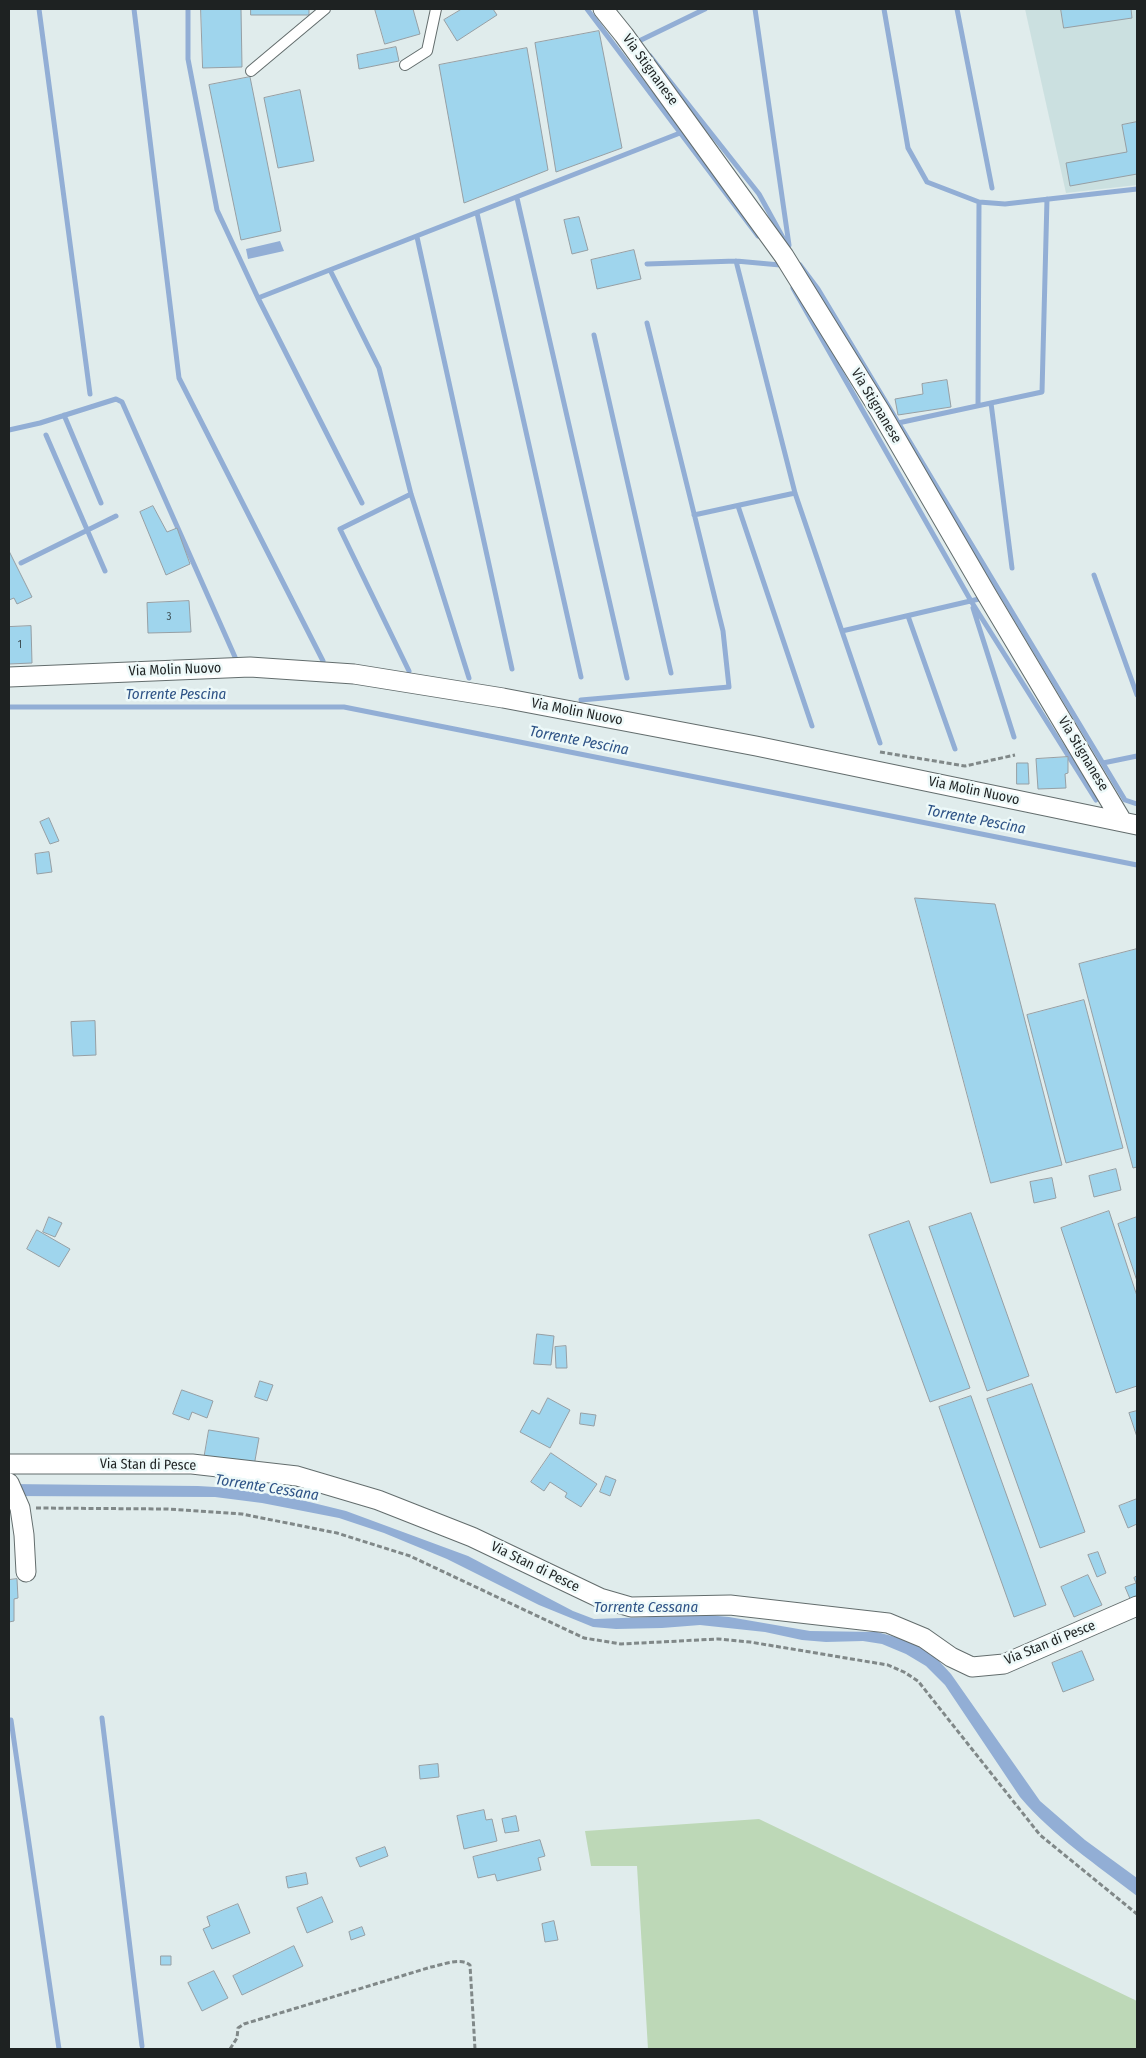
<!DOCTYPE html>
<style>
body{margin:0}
#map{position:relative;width:1146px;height:2058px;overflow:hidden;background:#e0ecec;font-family:"Fira Sans Condensed",sans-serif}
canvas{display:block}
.frame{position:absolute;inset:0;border:10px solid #1e2222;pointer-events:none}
</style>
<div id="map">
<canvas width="1146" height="2058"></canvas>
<div class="frame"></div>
</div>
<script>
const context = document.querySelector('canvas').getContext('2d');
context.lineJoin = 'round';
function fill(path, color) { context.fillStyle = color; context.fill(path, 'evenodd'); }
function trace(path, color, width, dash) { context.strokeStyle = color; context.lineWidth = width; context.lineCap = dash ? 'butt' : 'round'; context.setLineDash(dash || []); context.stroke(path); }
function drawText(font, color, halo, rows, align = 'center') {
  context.font = font + ' "Fira Sans Condensed",sans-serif'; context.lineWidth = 5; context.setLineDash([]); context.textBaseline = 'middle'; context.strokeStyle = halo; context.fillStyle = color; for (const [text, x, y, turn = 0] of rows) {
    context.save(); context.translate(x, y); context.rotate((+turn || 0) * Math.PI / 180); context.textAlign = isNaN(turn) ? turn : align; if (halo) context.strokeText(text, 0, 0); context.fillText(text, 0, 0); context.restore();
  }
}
fill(new Path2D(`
 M1025,9H1137V185L1066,193Z`), '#cbe0e0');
fill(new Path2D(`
 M759,1819L1137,2001V2049H648L637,1866H591L585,1831Z`), '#bdd8b7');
fill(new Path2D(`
 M280,241L284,251L248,259L246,249Z
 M9,1484L198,1486L232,1488L289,1497L346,1511L468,1556L573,1611L594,1619L707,1615L729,1617L810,1631L877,1632L899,1638L922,1647L938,1660L951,1674L1040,1801L1085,1840L1137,1878V1896C1097,1865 1053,1836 1020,1797L945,1685L926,1666L906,1654L882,1644L863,1641L826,1642L802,1640L765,1632L700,1625L662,1628L616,1629L593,1627L539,1605L447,1559L384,1533L339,1518L262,1503L215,1497L9,1496Z`), '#92aed5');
trace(new Path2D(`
 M39,9L90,394
 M134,9L179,378L323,661
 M188,9V59L217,210L258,298L362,503
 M587,9L758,236
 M755,9L789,245
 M884,9L908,148L927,182L979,202L1005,204L1137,189
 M957,9L992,188
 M639,41L705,9
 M650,56L759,194L787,245
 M517,198L627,678
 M477,213L581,677
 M417,237L512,669
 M736,261L795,493L880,743
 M647,264L736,261L780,265
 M800,265L818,289L1125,800L1137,804
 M330,270L379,368L411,494L469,678
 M793,288L971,601L1096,800
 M258,298L680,133
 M594,335L671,673
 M991,403L1012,568
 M978,406L979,202
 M64,415L101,503
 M898,423L1042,392L1047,199
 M9,430L40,423L116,399L122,402L235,657
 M46,435L105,571
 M738,506L812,726
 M694,515L795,493
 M21,563L116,516
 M1094,575L1137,695
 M973,608L1014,737
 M908,616L955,749
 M842,631L979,599
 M409,671L340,529L411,494
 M581,700L729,687L723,631L647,323
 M9,707H344L1137,865
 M1103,763L1137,756
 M102,1718L142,2046
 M11,1720L59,2049`), '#92aed5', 5);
const building = new Path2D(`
 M201,9H241L242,67L203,68Z
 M251,9H309V15H251Z
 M375,9H413L420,34L385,44Z
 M462,9H493L497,15L457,41L444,20Z
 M1061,9H1131L1132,18L1064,28Z
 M599,31L622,148L556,172L535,43Z
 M396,47L399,61L359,69L357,55Z
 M527,48L548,170L464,203L439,65Z
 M250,77L281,231L241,240L209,85Z
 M300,90L314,161L278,168L264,98Z
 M1137,122V174L1070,186L1066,163L1127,152L1122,125Z
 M579,217L588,250L572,254L564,220Z
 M634,250L641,279L597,289L591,260Z
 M947,380L951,407L898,415L895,399L923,394L922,384Z
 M153,506L167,532L177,528L190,564L166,575L140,512Z
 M9,551L32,597L17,604L14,598L9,600Z
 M189,601L191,632L148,633L147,603Z
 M31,626L32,663L9,664V627Z
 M1068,757V773L1065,774L1066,788L1038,789L1036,759Z
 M1017,763H1028L1029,784H1017Z
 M49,818L59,841L50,844L40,822Z
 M49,852L52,872L37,874L35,854Z
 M915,898L995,904L1062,1165L991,1183Z
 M1137,949V1167L1133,1168L1079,964Z
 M1084,1000L1123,1148L1066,1163L1027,1015Z
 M95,1021L96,1055L73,1056L71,1022Z
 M1116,1169L1121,1190L1094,1197L1089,1176Z
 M1052,1178L1056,1198L1034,1203L1030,1182Z
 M1109,1211L1137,1296V1386L1116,1393L1061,1228Z
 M971,1213L1029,1376L987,1391L929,1227Z
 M49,1217L62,1223L55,1237L43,1232Z
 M1137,1217V1281L1118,1224Z
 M909,1221L970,1388L930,1402L869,1235Z
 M37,1230L70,1249L59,1267L27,1249Z
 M537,1334L554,1336L551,1365L534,1364Z
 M566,1346L567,1368H556L555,1347Z
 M260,1381L273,1385L267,1401L255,1397Z
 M1032,1384L1085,1532L1040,1548L987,1399Z
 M182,1390L213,1401L207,1418L192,1412L189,1420L173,1414Z
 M971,1396L1046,1605L1014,1617L939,1407Z
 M548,1398L570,1410L550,1448L520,1432L532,1410L539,1414Z
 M1137,1411V1437L1129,1413Z
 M581,1413L596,1415L594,1426L580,1424Z
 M209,1430L259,1438L254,1466L204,1459Z
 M551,1453L597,1484L581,1507L565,1497L567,1493L550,1482L544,1491L531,1482Z
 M606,1476L616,1480L610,1496L600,1492Z
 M1137,1499V1524L1128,1528L1119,1506Z
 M1098,1552L1106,1573L1097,1577L1088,1555Z
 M1088,1575L1102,1605L1074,1617L1061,1587Z
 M1137,1576V1606L1134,1608L1125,1587L1136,1583L1134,1578Z
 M17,1579L18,1598L14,1599V1621L9,1622V1580Z
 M1082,1651L1094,1680L1063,1692L1052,1663Z
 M438,1764L439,1777L420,1779L419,1766Z
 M484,1810L486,1820L492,1819L497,1841L464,1849L457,1816Z
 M516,1816L519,1831L505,1833L502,1819Z
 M540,1840L545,1856L538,1858L541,1870L497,1881L495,1874L478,1878L473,1857Z
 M385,1847L388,1856L360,1867L356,1858Z
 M306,1873L308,1884L288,1888L286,1877Z
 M322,1897L333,1922L307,1933L297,1908Z
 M238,1904L250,1933L212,1949L203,1929L210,1926L207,1917Z
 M554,1921L558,1940L545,1942L542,1924Z
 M362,1927L365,1935L351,1940L349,1932Z
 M294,1946L303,1966L242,1995L233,1976Z
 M161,1956H171V1965H161Z
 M214,1971L228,1998L202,2011L188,1983Z`);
fill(building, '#9fd5ed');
trace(building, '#969fa4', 1);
const lane = new Path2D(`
 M405,65L427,51L436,9
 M251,71L325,9`);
const street = new Path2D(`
 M603,9L624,35L784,256L880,411L987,595L1122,821
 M9,677L250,667L354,674L503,698L756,746L1137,825
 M9,1464H192L297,1476L378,1500L472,1537L600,1598L631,1607L730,1605L888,1623L924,1638L951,1657L972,1667L1004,1664L1137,1606
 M9,1483L20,1508L24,1535L26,1572`);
trace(lane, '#636d6d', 12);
trace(street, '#636d6d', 21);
trace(new Path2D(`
 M880,752L965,766L1015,755
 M36,1508L167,1509L242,1514L337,1533L410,1556L584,1638L621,1644L718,1639L750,1642L888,1665L904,1672L918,1681L1040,1835L1137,1914
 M230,2049L237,2038L238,2028L244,2024L431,1967C442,1965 461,1957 470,1965L475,2049`), '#808888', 3, [5, 2.5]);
trace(lane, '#fff', 10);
trace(street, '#fff', 19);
drawText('11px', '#3e4f55', null, [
 ["3",169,617],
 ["1",20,645]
]);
drawText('14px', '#1e2222', '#edf9f9', [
 ["Via Stignanese",650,70,54],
 ["Via Stignanese",876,406,59],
 ["Via Molin Nuovo",175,670,-2],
 ["Via Molin Nuovo",577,712,11],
 ["Via Stignanese",1083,754,59],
 ["Via Molin Nuovo",974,791,12],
 ["Via Stan di Pesce",148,1465,1],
 ["Via Stan di Pesce",535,1567,26],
 ["Via Stan di Pesce",1050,1643,-22]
]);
drawText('italic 15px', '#2e5386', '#edf9f9', [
 ["Torrente Pescina",176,695],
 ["Torrente Pescina",579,741,11],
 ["Torrente Pescina",976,820,11],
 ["Torrente Cessana",267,1488,9],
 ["Torrente Cessana",646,1608]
]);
</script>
